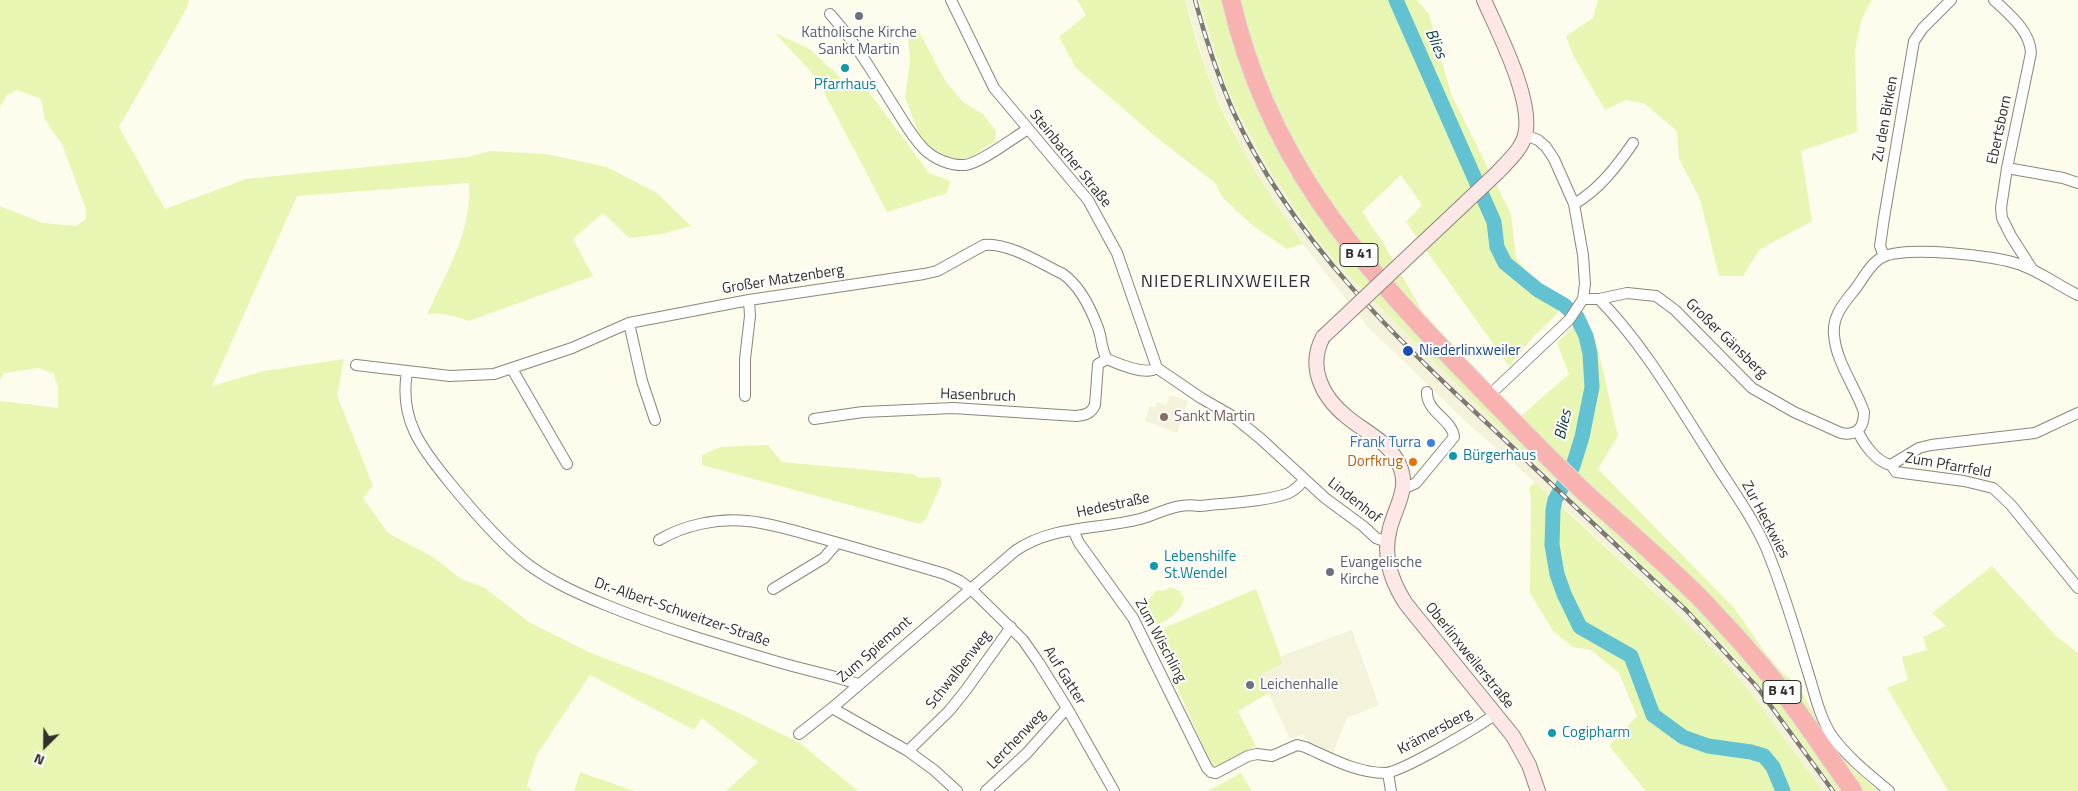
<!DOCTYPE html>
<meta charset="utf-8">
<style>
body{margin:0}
#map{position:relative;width:2078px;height:791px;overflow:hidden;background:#fefced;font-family:"Titillium Web",sans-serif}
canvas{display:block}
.north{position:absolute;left:20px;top:721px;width:50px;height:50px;-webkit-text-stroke:4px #fff;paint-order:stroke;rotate:203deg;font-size:14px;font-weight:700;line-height:20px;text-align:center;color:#31302a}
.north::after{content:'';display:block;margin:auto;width:18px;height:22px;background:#31302a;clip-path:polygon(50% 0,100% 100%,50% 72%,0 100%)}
</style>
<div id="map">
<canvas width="2078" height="791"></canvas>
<div class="north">N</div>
</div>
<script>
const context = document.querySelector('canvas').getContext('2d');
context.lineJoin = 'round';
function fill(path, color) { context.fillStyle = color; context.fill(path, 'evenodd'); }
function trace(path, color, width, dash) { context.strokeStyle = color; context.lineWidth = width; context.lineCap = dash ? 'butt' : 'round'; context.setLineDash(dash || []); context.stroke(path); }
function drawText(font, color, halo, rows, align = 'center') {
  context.font = font + ' "Titillium Web",sans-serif'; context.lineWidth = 4; context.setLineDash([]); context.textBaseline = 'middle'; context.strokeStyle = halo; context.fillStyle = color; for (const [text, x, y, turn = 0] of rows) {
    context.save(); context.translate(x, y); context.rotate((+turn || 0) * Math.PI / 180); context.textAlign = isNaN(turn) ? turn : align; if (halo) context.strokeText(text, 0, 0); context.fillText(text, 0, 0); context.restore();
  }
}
fill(new Path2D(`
 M1185,0H1199L1225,82L1237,110L1271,173L1314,236L1352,279L1509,437L1688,608L1728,649L1759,685L1837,791H1823L1750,692L1680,616L1569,512L1463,419L1367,326L1303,244L1260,180L1242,149L1212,87Z
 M1170,395L1188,401L1177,433L1145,421L1150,406L1155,408L1157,402L1166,405Z
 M1352,630L1379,705L1347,718L1332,755L1310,746L1303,735L1290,739L1260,675L1283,663L1281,656Z`), '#f5f2dc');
fill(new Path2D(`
 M0,0H189L187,8L119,127L165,209L246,179L468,157L490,151L546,154L607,167L657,193L691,226L662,234L629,238L603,213L573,239L593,276L469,321C453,316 443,312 427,314C447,272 472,231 469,183L297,196L212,386L264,371L344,359L337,395L373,486L363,498L388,533L433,557L461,579L485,588L529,622L591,653L667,682L737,712L800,743L858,791H726L758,762L702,718L694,730L590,675L536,756L527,786L533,791H0V401L58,408V388L54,374L38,368L4,373L0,380V206L43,223L76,226L86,219V209L62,144L45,120L41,99L17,90L6,96L0,107Z
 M1077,0H1185C1196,39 1207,79 1225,116C1247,161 1275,203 1303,244L1287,249L1253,226L1222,197L1215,183L1156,137L1076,68L1059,37L1086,15Z
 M1199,0H1417L1429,14L1451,94L1511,214L1516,258L1538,285L1558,295L1560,305L1557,314L1533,337L1509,366L1406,222L1422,205L1401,175L1362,212L1382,241L1424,314L1521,416L1569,374L1557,343L1582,317L1596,340L1618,436L1598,469L1734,608L1767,655L1783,673L1798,685L1826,736L1856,771L1878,791H1837L1759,685L1728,649L1688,608L1509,437L1352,279L1314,236L1271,173L1237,110L1225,82Z
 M1598,0H1872L1862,18L1855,50L1857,132L1801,151L1812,221L1759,250L1743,276H1719L1700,199L1679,159L1677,131L1645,104L1626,100L1605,110L1573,55L1566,36L1593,18Z
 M911,30H918L946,82L963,102L983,114L996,131L995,141L971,157L961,159L948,157L932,149L919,134L905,97L910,61L908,38Z
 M775,33L810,49L847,84L869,92L929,173L950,181L947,193L887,212L816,77Z
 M768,445L782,462L913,474L920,478L940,477L942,483L926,519L920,524L702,465V455L721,447Z
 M1535,482L1680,616L1720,657L1750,692L1823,791H1646L1609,746L1637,716L1619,673L1591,650L1573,647L1553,631L1530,593L1531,499L1529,488Z
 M1992,566L2056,636L2078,653V791H1948L1887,688L1908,680L1902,657L1927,650L1923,637L1946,626L1932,613Z
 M1170,587L1178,590L1184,598C1184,608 1166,623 1156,625L1143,613V606L1157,590L1164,591Z
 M1256,589L1283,663L1261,675L1269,693L1238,711L1256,746L1217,766L1212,765L1152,633Z
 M580,772L634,791H574Z
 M1241,773L1252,791H1208Z`), '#e8f6b3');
trace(new Path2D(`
 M1396,0L1494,222L1497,247L1505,263L1538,290L1564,305L1577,317L1586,336L1590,354L1592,387L1582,437L1573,466L1555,500L1553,510L1552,545L1557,574L1564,594L1580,627L1631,656L1653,715L1683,737L1708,746L1751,752L1764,756L1773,767L1783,791`), '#63c2d1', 15);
const street = new Path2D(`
 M951,0L994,88L1088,200L1117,253L1157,368L1201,398L1234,417L1261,439L1325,498L1363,526L1376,538L1387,542
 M1994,0C2010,15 2030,31 2031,53L2007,168L2001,208L2002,218L2011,236L2032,269
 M830,14C856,43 874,75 895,108C904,122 912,137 924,149C934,159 951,166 965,165C981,163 1013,138 1028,129
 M2007,168L2063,178L2078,183
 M1574,204C1599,190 1617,166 1633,143
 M1884,256L1880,246L1884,218L1914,41L1923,28L1951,0
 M1583,299H1599L1627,293L1656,296L1675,310L1752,388L1794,412L1841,433C1857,436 1864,428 1864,412C1855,386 1836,362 1834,335C1832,315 1845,302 1856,288C1863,279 1871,262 1883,257C1906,246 1997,255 2021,265C2041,272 2059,286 2078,295
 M1599,299C1644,345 1677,403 1711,456C1730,487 1753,517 1767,550C1783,589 1795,629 1807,669C1814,690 1819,717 1832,736C1848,758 1869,774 1889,791
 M629,323L642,381L655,420
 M356,365L450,376L494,374L572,348L629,323L749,300L924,274L937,271L984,245C1008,242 1042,264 1063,274C1080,286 1091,309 1098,328C1102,338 1101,350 1107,359C1119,364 1145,376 1157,368
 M512,369L567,464
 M407,372C399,419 421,448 450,483C472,510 494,536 520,558C545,579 576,593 606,605C662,628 720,645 778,662C805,670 832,675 858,684
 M1497,388L1569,320L1583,299L1585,284L1583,255L1574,204L1554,159L1546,147L1538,140L1525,135
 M745,396V359L750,316L749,300
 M814,419L863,412L953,408L1076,416C1085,415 1091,414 1095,405L1098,364L1107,359
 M1858,432C1864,444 1876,462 1891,465L1919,448L1931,445L2035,433L2078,413
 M1891,465L1896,472L1964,481L1993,488L2011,505L2078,588
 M1403,489L1416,483L1454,437C1452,419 1426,412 1427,392
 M1073,530L1079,543L1133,618L1207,768L1211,772L1216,773L1248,756L1257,754L1272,756L1297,745L1305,747C1330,758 1357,773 1385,773C1400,773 1480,726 1495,714
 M659,540C684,525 717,518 747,521C769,523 792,530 813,536C857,548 901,561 945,574L960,581L971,589L1023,640L1039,663L1067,708L1114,791
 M773,589L824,558L837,543
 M832,708L908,751L934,770L957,791
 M799,734L832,708L1015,551C1052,525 1098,530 1140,519C1161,513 1177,502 1199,506C1225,503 1265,502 1289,493C1295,490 1299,486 1304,480
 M908,751L949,711L966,690L1011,627
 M1388,773L1391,791
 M986,791L1027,753L1067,708`);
const secondary = new Path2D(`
 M1484,0C1498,32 1534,101 1525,135C1522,149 1507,162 1498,172
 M1323,337C1307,367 1322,397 1347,417C1365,432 1387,441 1398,462C1411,487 1396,505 1390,528C1382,556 1391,581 1406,604L1513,736L1529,765L1538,791`);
const highway = new Path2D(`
 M1231,0C1267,156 1353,256 1461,368C1500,408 1539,449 1580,488C1621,526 1665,562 1704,602C1732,632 1760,662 1785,695C1809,726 1830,759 1853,791`);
trace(street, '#8a877a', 12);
trace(secondary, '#8a877a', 16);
trace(highway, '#dededd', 20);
trace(street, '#fff', 10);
trace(secondary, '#fde8e7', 14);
trace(highway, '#f8b2af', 18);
const rail = new Path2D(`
 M1195,0C1205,37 1217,74 1232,109C1292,242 1401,343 1505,440C1565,497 1625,554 1686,610L1757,687L1833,791`);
trace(rail, '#7c7a71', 4.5);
trace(rail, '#fff', 2.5, [8]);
const secondaryBridge = new Path2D(`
 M1323,337L1498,172`);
trace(secondaryBridge, '#8a877a', 16, []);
trace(secondaryBridge, '#fde8e7', 14);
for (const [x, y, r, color] of [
 [859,16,5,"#6b7280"],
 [845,68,5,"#0f9aa8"],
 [1408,351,6,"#1a4fb4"],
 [1164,417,5,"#8d6e63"],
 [1431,443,5,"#3f7fe0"],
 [1453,456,5,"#0f9aa8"],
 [1413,462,5,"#e8710a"],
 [1154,566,5,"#0f9aa8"],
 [1330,572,5,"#6b7280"],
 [1250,685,5,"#6b7280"],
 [1552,733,5,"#0f9aa8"]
]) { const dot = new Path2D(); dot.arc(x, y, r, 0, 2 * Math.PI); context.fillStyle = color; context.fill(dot); trace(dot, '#fff', 2); }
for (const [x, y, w] of [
 [1359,255,38],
 [1782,692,38]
]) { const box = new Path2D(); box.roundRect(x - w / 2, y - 11.5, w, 23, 4); context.fillStyle = '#fff'; context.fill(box); trace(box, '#31302a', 1); }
drawText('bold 14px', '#31302a', null, [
 ["B 41",1359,255],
 ["B 41",1782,692]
]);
drawText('15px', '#5b616d', '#fff', [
 ["Katholische Kirche",859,33,"center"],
 ["Sankt Martin",859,50,"center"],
 ["Evangelische",1340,563],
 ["Kirche",1340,580],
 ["Leichenhalle",1260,685]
], 'left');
drawText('15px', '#0d838f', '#fff', [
 ["Pfarrhaus",845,85,"center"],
 ["Bürgerhaus",1463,456],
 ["Lebenshilfe",1164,557],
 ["St.Wendel",1164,574],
 ["Cogipharm",1562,733]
], 'left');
drawText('15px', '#31302a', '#fff', [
 ["Zu den Birken",1886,119,-80],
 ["Ebertsborn",2000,130,-78],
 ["Steinbacher Straße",1070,159,51],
 ["Großer Matzenberg",783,280,-9],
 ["Großer Gänsberg",1726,339,44],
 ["Hasenbruch",978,396,2],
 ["Zum Pfarrfeld",1948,466,10],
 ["Lindenhof",1354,501,38],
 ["Hedestraße",1113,506,-12],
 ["Zur Heckwies",1765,520,62],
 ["Dr.-Albert-Schweitzer-Straße",682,613,19],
 ["Zum Wischling",1160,641,62],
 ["Zum Spiemont",875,650,-41],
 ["Oberlinxweilerstraße",1469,656,51],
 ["Schwalbenweg",959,670,-52],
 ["Auf Gatter",1064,676,58],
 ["Krämersberg",1435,732,-28],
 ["Lerchenweg",1017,740,-46]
]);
drawText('15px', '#164399', '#fff', [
 ["Niederlinxweiler",1419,351]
], 'left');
drawText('15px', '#785e54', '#fff', [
 ["Sankt Martin",1174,417]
], 'left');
drawText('15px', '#366cbe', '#fff', [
 ["Frank Turra",1421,443]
], 'right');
drawText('15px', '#c56008', '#fff', [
 ["Dorfkrug",1403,462]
], 'right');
drawText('italic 16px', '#06363d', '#fff', [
 ["Blies",1435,44,66],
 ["Blies",1564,425,-77]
]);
context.letterSpacing = '1px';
drawText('18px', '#31302a', '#fff', [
 ["NIEDERLINXWEILER",1226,283]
]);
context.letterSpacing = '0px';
</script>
